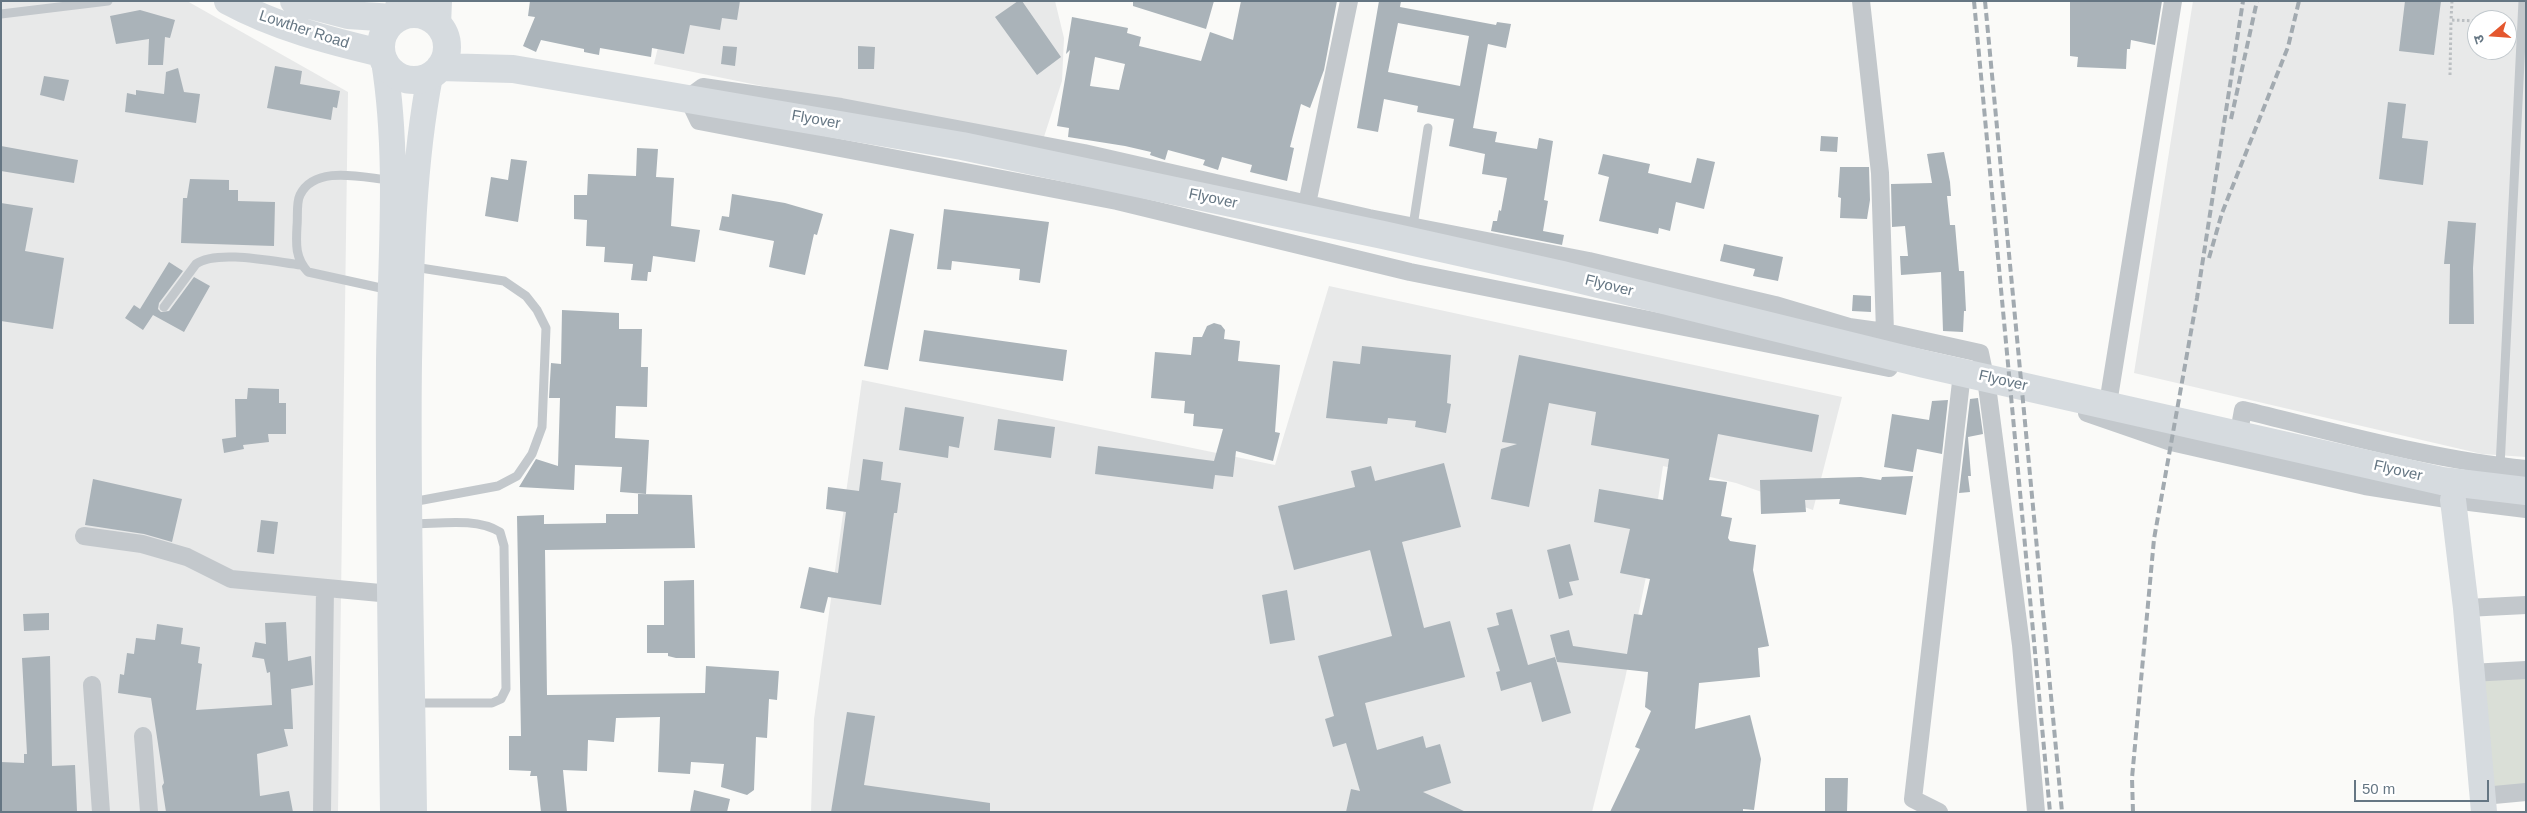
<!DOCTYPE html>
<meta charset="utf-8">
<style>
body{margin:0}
#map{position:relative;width:2527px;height:813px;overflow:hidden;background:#fafaf8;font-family:Helvetica,"Noto Sans Devanagari",sans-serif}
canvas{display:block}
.frame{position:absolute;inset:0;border:2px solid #657683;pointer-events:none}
.north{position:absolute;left:2467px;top:10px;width:50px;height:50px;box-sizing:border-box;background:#fff;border:1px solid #c1c8cd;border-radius:50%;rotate:252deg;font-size:14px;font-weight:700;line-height:20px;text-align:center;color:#657683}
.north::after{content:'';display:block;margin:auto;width:18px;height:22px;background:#e4572e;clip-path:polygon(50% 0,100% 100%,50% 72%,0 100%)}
.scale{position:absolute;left:2354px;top:780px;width:135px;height:22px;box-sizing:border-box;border:2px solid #657683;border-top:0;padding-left:6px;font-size:15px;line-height:18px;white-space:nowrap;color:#657683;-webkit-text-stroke:4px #fff;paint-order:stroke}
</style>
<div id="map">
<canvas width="2527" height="813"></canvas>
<div class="frame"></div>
<div class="north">उ</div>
<div class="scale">50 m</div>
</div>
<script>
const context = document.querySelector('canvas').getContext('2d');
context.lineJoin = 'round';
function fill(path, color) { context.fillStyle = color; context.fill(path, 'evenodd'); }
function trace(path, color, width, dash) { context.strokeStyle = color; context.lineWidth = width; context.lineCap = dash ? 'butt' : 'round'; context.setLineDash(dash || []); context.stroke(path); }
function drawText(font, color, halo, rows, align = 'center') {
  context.font = font + ' Helvetica,sans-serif'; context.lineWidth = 5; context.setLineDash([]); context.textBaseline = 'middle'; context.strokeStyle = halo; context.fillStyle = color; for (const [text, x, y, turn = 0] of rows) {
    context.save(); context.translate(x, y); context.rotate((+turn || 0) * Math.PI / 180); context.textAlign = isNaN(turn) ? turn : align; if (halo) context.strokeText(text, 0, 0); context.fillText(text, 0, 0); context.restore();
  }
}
fill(new Path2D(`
 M1,1H187L348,92L338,812H1Z
 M669,1H1055L1064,38L1062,81L1042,143L654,64Z
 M2193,1H2526V457L2482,454L2134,373ZM2477,20H2507V50H2477Z
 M1329,286L1842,397L1813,510L1736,483L1663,466L1647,572L1625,679L1592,812H811L814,719L862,380L1275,465Z`), '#e8e9e9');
fill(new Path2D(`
 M2526,670V792L2483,796L2470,673Z`), '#dadfd7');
fill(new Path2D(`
 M530,1H740L737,20L722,18L720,30L690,25L684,54L652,48L651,57L600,48L599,55L584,52V49L541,40L536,52L523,46L535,17L528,16Z
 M1018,1H1022L1061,57L1037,75L995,17Z
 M1133,1H1214L1206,29L1133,6Z
 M1241,1H1337L1324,70L1310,108L1301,104L1290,147L1294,148L1287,181L1250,172L1252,165L1222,157L1218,170L1203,165L1205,160L1168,150L1165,160L1150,155L1151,152L1125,146L1068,137L1069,128L1057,126L1070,50L1066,54L1072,17L1128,28L1127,33L1141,37L1139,46L1201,61L1210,32L1233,40ZM1095,57L1125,64L1119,90L1090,86Z
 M1379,1H1401L1400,7L1496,25L1497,22L1511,24L1506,48L1488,44L1473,128L1497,132L1495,142L1537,149L1539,138L1553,141L1544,200L1548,201L1543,231L1564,235L1562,245L1491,231L1493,221H1497L1499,210L1501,211L1507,178L1482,174L1485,154L1449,146L1454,119L1417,112L1418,106L1384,99L1378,132L1357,128ZM1398,23L1469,36L1460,86L1388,72Z
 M2070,1H2162L2155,45L2131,40L2130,49H2127L2126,69L2077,67L2078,57L2070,56Z
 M2405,1H2441L2434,55L2399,51Z
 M140,10L175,20L170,38L165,37L163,65H148L149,39L116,44L110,16Z
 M723,46L737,47L735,66L721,64Z
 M858,46L875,47L874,69H858Z
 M275,66L302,71L300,84L340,91L337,108L333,107L331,120L267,108Z
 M178,68L184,92L200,94L196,123L125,112L127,93L136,95V90L164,94L166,72Z
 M44,76L69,80L64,101L40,95Z
 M2388,102L2406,104L2402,138L2428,141L2423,185L2379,179Z
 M1821,136L1838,137L1837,152L1820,151Z
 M1,146L78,160L74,183L1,171Z
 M637,148L658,149L656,177L674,178L671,226L700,230L695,262L653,256L651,272H648L647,281L631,280L633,264L604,262L605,247L586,246L587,220L574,219V195H587L588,174L636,176Z
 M1944,152L1950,182L1951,196H1947L1950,225H1955L1959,271H1964L1966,311H1964L1963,332L1943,331L1941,272L1901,275L1900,256H1908L1905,226L1892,227L1891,184L1932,183L1927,154Z
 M1603,154L1650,164L1648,173L1691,183L1697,158L1715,162L1704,209L1676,202L1670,231L1659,228L1658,234L1599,221L1609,177L1598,174Z
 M511,159L527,161L518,222L485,216L491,177L508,180Z
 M1840,167H1869L1870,200L1867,219L1840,218L1841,198L1838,197Z
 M190,179L229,180V190H238V201L275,202L274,246L181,243L183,198H187Z
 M732,194L785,203L823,214L817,235L814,234L805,275L769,267L774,241L719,230L722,216L729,217Z
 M1,203L33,208L25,251L64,258L53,329L1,321Z
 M944,209L1049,222L1040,283L1019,280L1020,269L952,261L951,270L937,269Z
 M2448,221L2476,223L2473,268L2474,324H2449L2450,264H2444Z
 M890,229L914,234L888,370L864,366Z
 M1724,244L1783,257L1778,281L1753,276L1755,269L1720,261Z
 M169,262L183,271L159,303L158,309L161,312L169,311L194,277L210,286L184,332L153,315L143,330L125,318L134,305L140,309Z
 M1853,295L1871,296V312L1852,311Z
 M562,310L619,313V329H642L641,367H648L647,407L616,406L615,438L649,440L646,494L620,492L622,467L575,465L574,490L519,487L536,459L558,466L560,398H549L551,363L561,364Z
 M1214,323L1221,325L1225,330L1224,339L1240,341L1238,361L1280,365L1275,432L1280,433L1273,461L1236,451L1233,477L1215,475L1213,489L1095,474L1098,446L1214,461L1223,429L1193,426L1194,414L1184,413L1185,401L1151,398L1155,352L1191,355L1193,337H1202L1207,326Z
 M924,330L1067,350L1063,381L919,361Z
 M1362,346L1451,355L1447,403L1451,404L1446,433L1415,427L1416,421L1388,418L1387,424L1326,418L1333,361L1360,364Z
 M1519,355L1819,415L1812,452L1718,434L1709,480L1727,482L1721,516L1732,518L1728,538L1730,541L1756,545L1753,570L1769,646L1758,648L1760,677L1699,683L1695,729L1750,715L1761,759L1754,810L1743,809V812H1610L1640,749L1635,747L1651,711L1645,707L1648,672L1557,662L1550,635L1569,630L1573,646L1627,654L1634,614L1642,615L1650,579L1620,573L1630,529L1594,522L1599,489L1663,500L1669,459L1591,445L1596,412L1549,403L1529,507L1491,499L1501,449L1517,444L1502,442Z
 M248,388L279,389V403H286V434H268L269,442L243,445L244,449L224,453L222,439L236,437L235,399H247Z
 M1978,398L1983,434L1968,437L1971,476H1968L1970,492L1959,493L1970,399Z
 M1948,400L1942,454L1917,449L1913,472L1884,467L1892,414L1929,420L1932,401Z
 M905,407L964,417L959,448L949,446L948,458L899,450Z
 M998,419L1055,427L1051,458L994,450Z
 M863,459L883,462L881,480L901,483L897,513H894L881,605L828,597L824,613L800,608L809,567L838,573L846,512L826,509L828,487L859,491Z
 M1444,463L1461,527L1402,542L1424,628L1450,621L1465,677L1365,703L1377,750L1423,736L1426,748L1440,744L1451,783L1423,792L1466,812H1346L1351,789L1360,791L1346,743L1333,747L1325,719L1334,716L1318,656L1392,636L1370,550L1294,570L1278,506L1355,487L1351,471L1371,466L1375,481Z
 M1913,476L1906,515L1839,504L1840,499L1805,500L1806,512L1761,514L1760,480L1861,477L1881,480L1882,477Z
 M93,479L182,499L172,542L144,534L85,525Z
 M638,494L692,495L695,548L545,550L547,695L705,693L706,666L779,671L777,700L769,699L767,738L756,737L754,790L747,795L721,787L724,764L691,762L690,774L658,772L660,717L616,718L614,742L588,740L587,771L563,770L567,812H541L537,776H530L531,771L509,770V736H521L517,516L544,515V524L606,523V514H638Z
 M261,520L278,522L274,554L257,552Z
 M1570,544L1579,580L1569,582L1573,595L1559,599L1547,550Z
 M694,580L695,658H676L668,656V653H647V625H664V581Z
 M1287,590L1295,640L1270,644L1262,595Z
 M1512,609L1528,665L1555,657L1571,713L1542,722L1531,682L1501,691L1496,672L1500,671L1487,628L1499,625L1496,613Z
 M49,613V630L24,631L23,614Z
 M286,622L288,661L311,656L313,685L291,689L293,729H284L288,746L257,754L260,796L289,791L293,812H166L162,786L164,783L151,698L118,693L120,674L124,675L127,653L134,654L136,638L155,640L157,624L183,628L181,644L200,647L198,663L202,664L196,710L272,705L270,672L267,673L264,659L252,657L255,642L266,644L265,623Z
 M50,656L52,766L75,765L77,811L1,812V762L24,763V754H27L22,658Z
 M847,712L875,716L864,785L990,803V812H831Z
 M1825,778H1848L1847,812H1825Z
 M694,790L730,799L727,812H690Z`), '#aab3b9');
trace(new Path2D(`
 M2452,1L2451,20L2477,21
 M2450,75L2451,20`), '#bbbfc2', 3, [2.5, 2.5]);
trace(new Path2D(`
 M1,14L108,1
 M1413,226L1428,128
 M390,290L308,272C295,258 296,244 297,226C298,217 296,203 300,195C315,164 364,178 390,180
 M164,307L196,264C217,249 275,262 301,265
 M2500,467L2523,1
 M412,502L498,486L517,476L532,454L542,427L546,328L537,310L526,296L504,281L414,267
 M411,524C439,524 475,517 500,532L504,546L506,689L501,699L492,703H415`), '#c3c8cc', 9);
trace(new Path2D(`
 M1861,1L1880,173L1885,332
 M1307,204L1349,1
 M1889,368L1410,272L1117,201L699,121L688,98L703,87L841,107L1084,153L1369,218L1589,261L1775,305L1849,327L1885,332L1980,353L1987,386L2021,645L2036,812
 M2087,413L2171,442L2365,486L2453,500L2526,509
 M2106,416L2173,1
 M2237,443L2243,410C2335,432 2432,460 2526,469
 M84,536L142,544L187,557L231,579L391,594
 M2466,608L2526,605
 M2470,673L2526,670
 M92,685L101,812
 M143,736L149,812
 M2483,796L2526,792
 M322,812L325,588
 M1939,812L1913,799L1961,382`), '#c3c8cc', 18);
trace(new Path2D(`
 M394,18L400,1
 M438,25L439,1
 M384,61C400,161 390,262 389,363C388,512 391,662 393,812
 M2453,500L2466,608L2484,812
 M414,812C412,662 407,512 409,362C411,266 412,170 430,76`), '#d6dbdf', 26);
trace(new Path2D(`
 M228,1C276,27 330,41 381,53
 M294,1L348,15L394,18
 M381 47a33 33 0 1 1 66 0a33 33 0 1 1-66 0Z
 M440,67L513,69L962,146L1383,235L1562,275L1924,364L2442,481L2526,491`), '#d6dbdf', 28);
trace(new Path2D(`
 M1974,1L2050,812
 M1985,1L2062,812
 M2231,119L2257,1
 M2209,258L2222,213L2288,47L2299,1
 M2133,812L2132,778L2154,539L2197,298L2243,1`), '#a2aab0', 4, [8, 4]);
drawText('15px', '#657683', '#fff', [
 ["Lowther Road",304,30,18],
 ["Flyover",816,120,10],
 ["Flyover",1213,199,12],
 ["Flyover",1609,286,14],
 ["Flyover",2003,381,13],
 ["Flyover",2398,471,13]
]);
</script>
